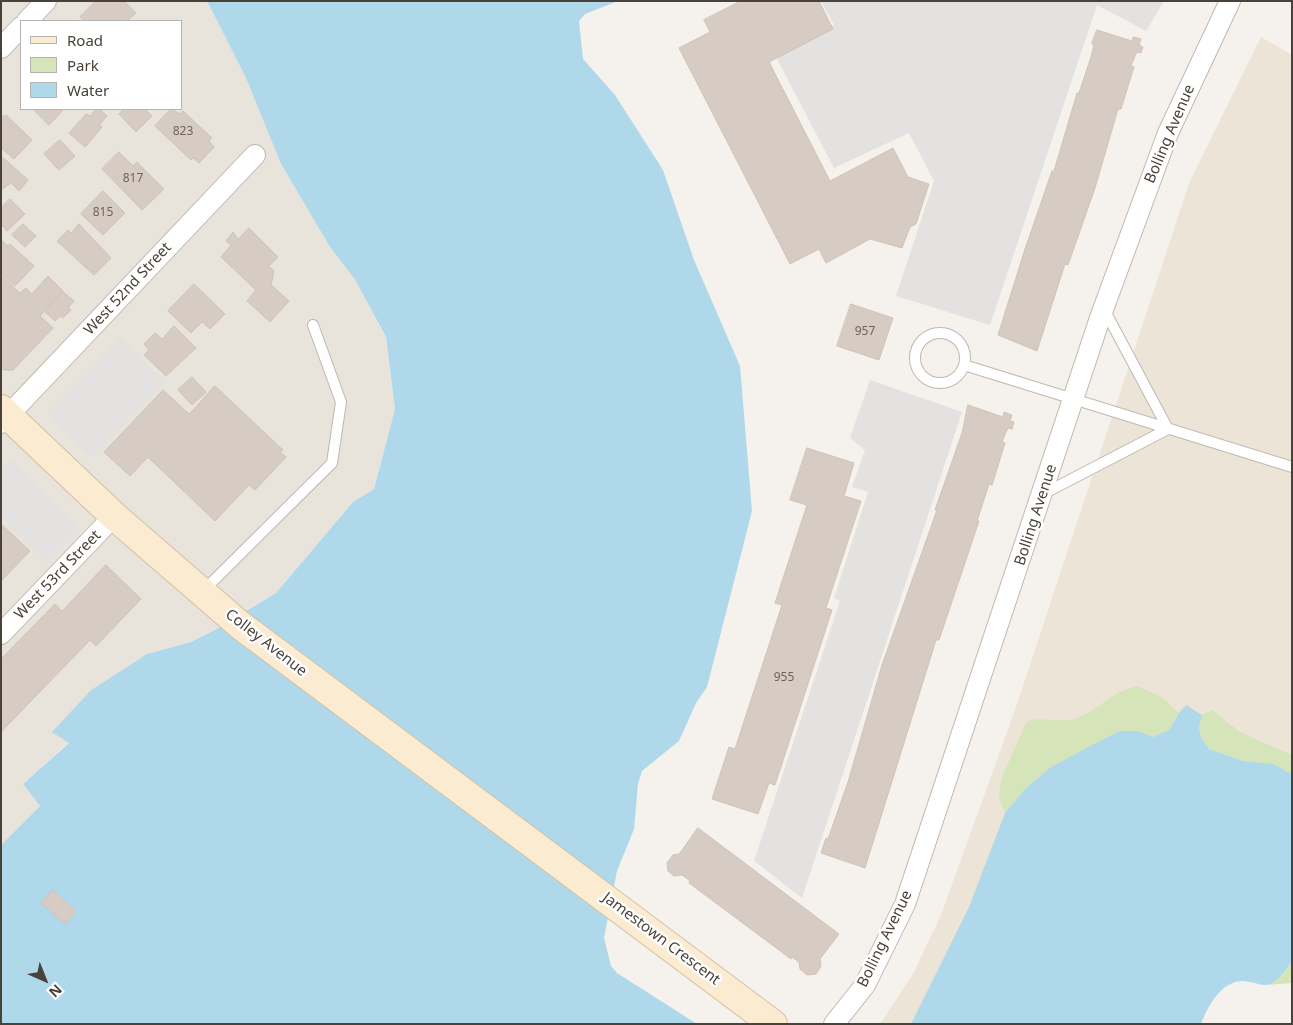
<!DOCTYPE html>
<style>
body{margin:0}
#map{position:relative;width:1293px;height:1025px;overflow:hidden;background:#f5f1ec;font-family:"Noto Sans",sans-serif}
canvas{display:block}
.frame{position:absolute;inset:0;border:2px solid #49423a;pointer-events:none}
.legend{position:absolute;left:20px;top:20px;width:162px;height:90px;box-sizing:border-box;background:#fff;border:1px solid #b6b3b0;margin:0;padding:6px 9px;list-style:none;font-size:15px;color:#49423a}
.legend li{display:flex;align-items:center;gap:10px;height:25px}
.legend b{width:25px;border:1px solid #b6b3b0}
.north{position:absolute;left:20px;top:955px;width:50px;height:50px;-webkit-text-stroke:4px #fff;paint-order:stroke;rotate:136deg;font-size:14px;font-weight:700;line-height:20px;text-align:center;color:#49423a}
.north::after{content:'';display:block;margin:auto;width:18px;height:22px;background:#49423a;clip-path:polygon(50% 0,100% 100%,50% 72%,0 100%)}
</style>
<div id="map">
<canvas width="1293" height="1025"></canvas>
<div class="frame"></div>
<ul class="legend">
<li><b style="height:6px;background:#fbecd1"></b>Road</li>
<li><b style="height:14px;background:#d6e5b9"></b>Park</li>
<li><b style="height:14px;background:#afd9eb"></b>Water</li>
</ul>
<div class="north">N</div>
</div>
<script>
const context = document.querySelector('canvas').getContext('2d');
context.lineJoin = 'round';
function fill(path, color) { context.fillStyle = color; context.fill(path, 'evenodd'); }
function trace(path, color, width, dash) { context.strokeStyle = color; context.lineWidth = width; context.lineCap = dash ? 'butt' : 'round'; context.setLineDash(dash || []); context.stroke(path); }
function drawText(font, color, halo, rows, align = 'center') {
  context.font = font + ' "Noto Sans",sans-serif'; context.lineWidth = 5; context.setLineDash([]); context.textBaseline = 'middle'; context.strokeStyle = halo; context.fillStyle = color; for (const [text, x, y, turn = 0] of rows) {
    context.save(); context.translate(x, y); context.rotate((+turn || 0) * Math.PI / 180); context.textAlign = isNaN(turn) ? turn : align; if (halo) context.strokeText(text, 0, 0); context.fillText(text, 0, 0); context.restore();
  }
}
fill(new Path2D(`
 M1,1H207L246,78L281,164L330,247L354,278L386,338L395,409L374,489L353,502L276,593L213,631L191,642L147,654L91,690L53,732L69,742L23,784L40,806L1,845ZM21,21H181V109H21Z`), '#e8e3db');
fill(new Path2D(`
 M1261,37L1292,55V912L937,1024H880L913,974L941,915L1016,707L1190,181Z`), '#ede4d8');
fill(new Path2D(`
 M1138,686L1163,698L1179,713L1169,730L1153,737L1139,731L1026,788L1005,813L999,799L1001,779L1027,721C1043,716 1060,724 1077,718C1099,710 1114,689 1138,686Z
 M1212,710L1240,732L1292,755V774L1273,764L1243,761L1209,749L1201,738L1199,727L1202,715Z
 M1292,962V983L1266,985L1278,979Z`), '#d6e5b9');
fill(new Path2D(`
 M821,1H1164L1146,31L1097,5L990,325L896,296L934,181L909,133L834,168L776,57L834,25Z
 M120,338L165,382L92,458L47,414Z
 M870,380L962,412L802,898L754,861L840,601L834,598L868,492L852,487L865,450L850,438Z
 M11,459L81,528L47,563L1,517V469Z`), '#e4e2e0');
fill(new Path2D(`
 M207,1H618L585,14L579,21L583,59L615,95L663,170L694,260L740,366L752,511L707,687L696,703L679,741L642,771L638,784L634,829L617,871L604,938L611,966L617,973L697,1024H1V845L40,806L23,784L69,743L52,732L91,690L147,654L191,642L213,631L276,593L353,502L374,489L395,409L386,337L354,278L330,247L281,164L246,78Z
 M1186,705L1202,715L1199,727L1201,738L1209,749L1243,761L1273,764L1292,774V962C1285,970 1277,984 1266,985C1259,985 1250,981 1243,981C1221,981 1208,1006 1201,1024H911L969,907L1005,813L1026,788L1051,767L1119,731H1139L1153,737L1169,730L1179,713Z`), '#afd9eb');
const building = new Path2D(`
 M96,1H124L136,13L127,21H85L80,17Z
 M741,1H819L833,29L769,62L830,181L893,148L908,177L929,184L916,224L910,227L902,248L870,239L826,263L819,249L790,264L679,48L710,32L704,20Z
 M1097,30L1132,41L1133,37L1141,39L1139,45L1143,47L1141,53L1137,52L1135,56L1131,66L1134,67L1121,109H1118L1095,188L1068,265L1065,264L1037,351L998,335L1025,249L1052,171H1054L1077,93H1079L1091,57L1094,45L1092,44Z
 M33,109H64L49,125Z
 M96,109H100L107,116L99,125L102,127L85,147L69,133L86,114L90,116Z
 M125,109H145L152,116L136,132L119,114Z
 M171,109L180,114L183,111L212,138L209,141L214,147L199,163L193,158L191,160L155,126Z
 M1,114L4,117L6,115L32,140L14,159L1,148Z
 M60,140L75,156L59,170L44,154Z
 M119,152L133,166L137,162L164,189L142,210L102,169Z
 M1,156L28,180L19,191L11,183L1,190Z
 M103,191L125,213L103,235L81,214Z
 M10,199L25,214L7,231L1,225V208Z
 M23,224L36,236L25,247L12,235Z
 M79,224L111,258L94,275L57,241L68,230L71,233Z
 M249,228L278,257L269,266L274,271L271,285L289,301L270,322L247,301L256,290L221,257L231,245L226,241L233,232L238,239Z
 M2,241L8,246L10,244L34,266L15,286L1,273Z
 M1,275L20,293L26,288L32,294L48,276L63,291L40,316L53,328L13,370H4L1,368Z
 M194,284L225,314L210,329L202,322L191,333L168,311Z
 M63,292L74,301L68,308L71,310L63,318L60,316L55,321L45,312Z
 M851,304L893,318L879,360L837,346Z
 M174,326L196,348L166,376L144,355L149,350L144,344L155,333L162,339Z
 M192,377L206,392L192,405L178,390Z
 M215,386L283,450L280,452L286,457L255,490L249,485L215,521L148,457L130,476L104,452L163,390L189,414Z
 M968,405L1003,417L1004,412L1012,415L1010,421L1014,422L1012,429L1008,428L1006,432L1002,442L1005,443L992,485L989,484L977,521H979L939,640H936L865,868L821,853L826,838L828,839L848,782L882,665L937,510H935L962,433Z
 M807,448L854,463L844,496L861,501L826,608L832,610L775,785L769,783L758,814L712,799L729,747L735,749L782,605L775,603L807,505L790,500Z
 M1,524L30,551L1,581Z
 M106,565L141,599L96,646L90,640L1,732V659L55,604L62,611Z
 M698,828L839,934L820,959L821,966L816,974L807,975L800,969L799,962L792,957L791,959L689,883L690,881L682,875L674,876L668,871L667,863L673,855L679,854Z
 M53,890L76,912L65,924L41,903Z`);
fill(building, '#d6ccc3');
trace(building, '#d0c3b6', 1);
const lane = new Path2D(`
 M915 358a25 25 0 1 1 50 0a25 25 0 1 1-50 0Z
 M964,365L1292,467
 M1043,494L1168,429L1104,309
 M203,591L332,463L341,402L313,325`);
const street = new Path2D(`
 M27,21L46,1
 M1,48L21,27
 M1,423L255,155
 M1,634L114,516
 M834,1024L865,985L905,904L1101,315L1168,133L1230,1`);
const secondary = new Path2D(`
 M1,409L114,516L240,625L773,1024`);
trace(lane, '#c0b8af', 12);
trace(street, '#c0b8af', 22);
trace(secondary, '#d3c1a2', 30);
trace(lane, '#fff', 10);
trace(street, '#fff', 20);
trace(secondary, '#fbecd1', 28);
drawText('12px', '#6c645c', null, [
 ["823",183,132],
 ["817",133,179],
 ["815",103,213],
 ["957",865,332],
 ["955",784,678]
]);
drawText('15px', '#49423a', '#fff', [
 ["Bolling Avenue",1170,134,-67],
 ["West 52nd Street",128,289,-47],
 ["Bolling Avenue",1036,515,-72],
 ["West 53rd Street",58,575,-46],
 ["Colley Avenue",266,643,38],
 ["Jamestown Crescent",661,939,37],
 ["Bolling Avenue",885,939,-64]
]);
</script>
